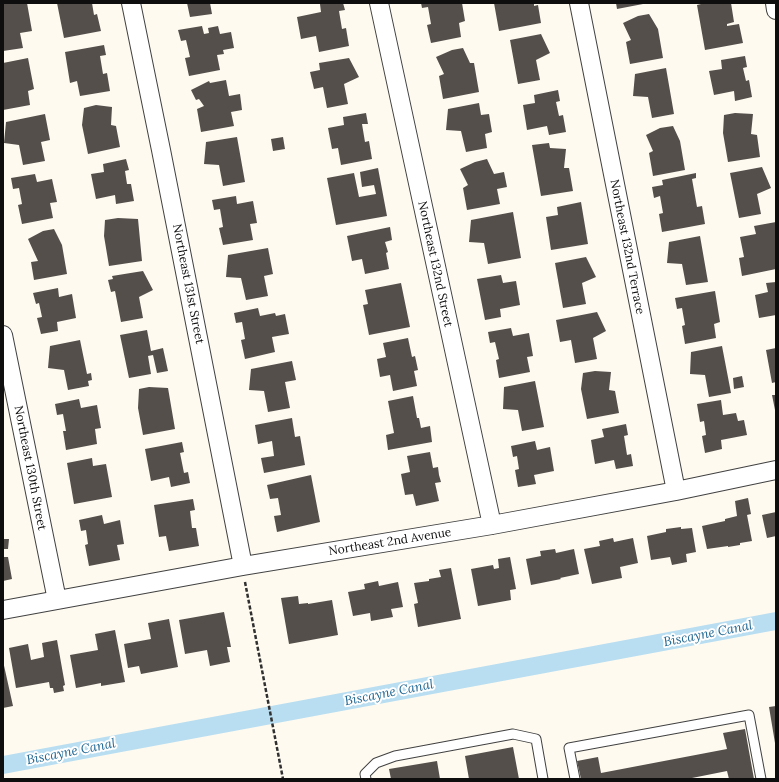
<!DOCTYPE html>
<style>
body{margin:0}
#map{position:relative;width:779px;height:782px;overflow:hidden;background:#fefaf0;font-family:Lora,serif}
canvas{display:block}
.frame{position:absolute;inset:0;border:4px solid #0e0e0e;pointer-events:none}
</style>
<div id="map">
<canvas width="779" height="782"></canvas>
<div class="frame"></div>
</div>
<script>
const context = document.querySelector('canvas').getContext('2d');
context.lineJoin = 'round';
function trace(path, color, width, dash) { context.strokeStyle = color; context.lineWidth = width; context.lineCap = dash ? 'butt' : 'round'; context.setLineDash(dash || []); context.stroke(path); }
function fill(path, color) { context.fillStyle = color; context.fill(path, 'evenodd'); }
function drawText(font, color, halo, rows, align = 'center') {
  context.font = font + ' Lora,serif'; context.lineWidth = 4; context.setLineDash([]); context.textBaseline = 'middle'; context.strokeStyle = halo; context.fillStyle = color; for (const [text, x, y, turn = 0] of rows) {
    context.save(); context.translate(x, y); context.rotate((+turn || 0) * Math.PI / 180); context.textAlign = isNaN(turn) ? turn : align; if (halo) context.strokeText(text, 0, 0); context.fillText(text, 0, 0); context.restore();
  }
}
trace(new Path2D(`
 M3,765L776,621`), '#b9def1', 18);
fill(new Path2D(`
 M11,3H27L32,31L20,33L23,48L3,51V4Z
 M57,3H92L94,15L97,14L101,31L64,38Z
 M187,3H210L212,14L190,17Z
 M325,3H343L345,10L339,11L342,29L346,28L349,46L319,52L316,36L301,39L297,17L321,12L320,4Z
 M421,3H462L465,21L459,23L461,37L431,43L427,25L431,24L428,7L422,8Z
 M494,3H534V6L538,5L541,23L499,31Z
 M616,3H643V4L617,9Z
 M705,3H731L734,22L727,24V26L739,24L743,43L705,50L697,5Z
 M649,14L658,29L663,58L630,64L626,42L631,40L623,23L638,16Z
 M202,26L204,34L209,33L208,28L218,26L220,34L231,32L234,48L223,50L224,54L217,55L220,70L189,76L185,58L190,57L186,40L181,41L178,30Z
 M541,34L550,53L536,60L540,80L518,84L510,40Z
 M104,45L106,55L100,56L103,74L107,73L110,91L80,96L77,81L70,83L65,52Z
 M463,48L470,63H474L479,92L443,99L439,76L444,74L436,57L452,50Z
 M745,56L747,67L743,68L746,81L749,80L752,97L735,101L734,91L714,95L709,71L722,69L721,60Z
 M28,58L34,89L28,91L30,105L3,110V63Z
 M349,58L359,77L344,84L348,104L327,108L323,87L314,89L310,72L320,70L319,63Z
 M666,68L674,114L652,118L648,97L633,96L635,74Z
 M226,80L229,96L240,94L242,110L231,112L234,126L201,132L197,109L204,106L199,99L196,100L191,90L209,81L210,83Z
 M558,90L560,101L556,102L559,116L563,115L566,132L549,135L547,126L527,130L523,105L535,103L534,95Z
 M479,103L481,115L489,114L492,132L485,134L487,148L466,152L461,131L446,130L448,109Z
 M96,105L112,107L111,125L116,126L120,147L88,154L82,125L84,108Z
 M366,113L368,124H362L365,142L369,141L372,159L341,165L338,148L332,149L328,128L344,125L343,117Z
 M735,113L753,114L751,134L757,135L760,157L728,162L723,133L724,115Z
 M45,114L50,140L41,142L45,161L23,165L19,145L4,143L6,122Z
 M673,126L680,141L685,170L653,176L649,153L653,151L646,135L660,128Z
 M237,137L245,182L223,186L219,165L204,164L206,142Z
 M283,137L285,149L273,151L271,139Z
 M549,143L550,148L566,149L564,168H569L573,191L541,196L532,145Z
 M126,159L129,170L125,171L127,184H131L134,201L116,204L115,195L96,199L91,174L104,172L103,164Z
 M487,159L494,174L504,172L507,187L497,189L500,204L467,210L463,188L468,185L460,169L475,162Z
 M762,167L771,188L757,194L761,214L739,218L730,173Z
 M378,168L387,216L336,225L327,178L354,173L359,197L376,194L374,185L362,187L360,172Z
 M696,173V178L692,179L697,207L702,206L705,224L662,232L659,214L663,213L660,196L654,198L652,187L663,185L662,180Z
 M35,174L37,182L52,179L57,202L50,203L53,218L22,224L18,205L22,204L19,188L13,189L11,178Z
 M236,196L237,204L253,201L257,223L250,224L253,240L223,245L219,228L223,227L220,209L214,210L212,200Z
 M581,202L588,244L551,250L546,217L558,215L557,207Z
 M513,212L521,258L488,264L484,243L469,242L471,220Z
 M118,218L138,219L142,261L109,266L104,236L105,220Z
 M776,222V233H775L776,239V269L742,276L739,258L744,257L740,237L756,234L754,226Z
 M390,227L392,240L385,242L388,252L386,253L389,269L365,274L362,259L352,261L347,236Z
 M54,229L62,245L67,274L34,280L31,262L38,261L28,239L43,231Z
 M700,236L708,282L686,285L682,264L667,263L669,242Z
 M268,248L273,274L264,276L268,296L246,300L241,278L226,277L228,255Z
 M586,257L596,277L582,283L586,304L563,308L555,263Z
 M143,271L153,290L139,297L143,318L121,322L115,291L111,292L108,280L113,279L112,276Z
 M501,275L503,283L516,281L520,305L500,309L501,317L485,320L477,279Z
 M776,282V315L759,318L755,295L768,292L766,283Z
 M401,283L410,327L369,335L363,305L368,304L365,290Z
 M58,288L59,297L72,294L76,318L57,322L58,331L41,334L37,318L42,317L39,303L36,304L33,293Z
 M715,291L720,322L714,324L716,338L685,344L682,326L685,325L682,308L677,309L675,298Z
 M258,308L260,316L275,313L276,316L285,314L289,334L272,337L275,352L245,359L241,340L245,339L242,322L236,323L234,313Z
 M597,312L606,331L593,338L597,359L575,363L571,340L560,342L556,320Z
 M511,328L513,336L529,333L533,356L527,357L530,372L499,378L496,360L499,359L495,342L490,343L488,332Z
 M147,330L151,351L163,348L168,371L157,373L153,355L148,356L151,374L129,378L120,335Z
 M408,338L412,357L415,356L418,370L414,371L417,386L393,391L390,375L380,377L377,359L386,357L383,343Z
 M80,340L87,374L91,373L92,380L88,381L89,386L68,390L64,370L48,368L50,346Z
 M722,346L731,393L709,397L705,375L690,374L691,352Z
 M776,348V382L772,383L766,350Z
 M292,361L296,380L285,382L290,408L268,412L264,391L249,390L251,369Z
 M595,371L611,372L609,390L615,391L619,413L587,419L581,389L583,373Z
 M742,376L744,387L734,389L733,378Z
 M535,381L544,427L522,431L518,410L503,409L504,387Z
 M149,387L168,388L175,429L143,435L138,408L139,389Z
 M772,395H776V410H775Z
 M413,396L417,418H419L421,428L430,426L432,442L388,450L386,435L394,433L388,401Z
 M79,399L81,408L97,405L101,428L95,429L97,444L66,450L63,431H66L63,414L57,415L55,404Z
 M721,400L723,415L736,413L738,421L744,420L747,435L721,440L722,449L705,453L702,436L706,435L704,421L700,422L697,404Z
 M292,418L295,437L300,436L305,465L264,473L261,458L274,456L272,441L258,444L255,425Z
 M626,424L628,435L624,436L627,455L631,454L633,466L616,469L614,460L595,464L591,440L604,437L602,429Z
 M535,441L537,450L550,447L554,471L534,475L536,484L518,487L515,470L519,469L517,456L513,457L511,446Z
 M182,442L184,452L180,453L184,473L188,472L190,483L171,487L169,477L151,481L145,449Z
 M430,452L433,468L438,467L439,475L441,482L435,483L439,501L416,506L413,494L405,495L401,474L410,472L407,456Z
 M92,458L93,466L106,464L112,497L74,504L67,463Z
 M311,475L320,522L277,532L274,516L281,515L278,498L270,499L267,485Z
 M748,498L751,514L747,515L752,541L740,543V545L728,547V546L707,549L702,526L725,521V519L737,516L735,501Z
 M193,499L195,510L190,511L192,528H196L199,546L169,551L166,536L159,537L154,505Z
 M776,512V536L767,538L762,515Z
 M102,515L104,524L120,520L124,544L117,545L120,560L89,566L85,545L88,544L86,530L81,531L79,520Z
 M681,527V529L692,528L696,552L686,554L687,562L672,565L670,557L651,560L647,536L666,532V529Z
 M613,538L614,542L633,538L638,563L620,567L622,578L592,584L584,549L600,546L599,541Z
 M3,539H9L8,549H3Z
 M555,549L556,553L574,549L579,574L560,578L561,579L531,585L526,559L541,556L540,551Z
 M3,557H8L12,579L3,581Z
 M510,557L516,589L510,590L511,600L478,606L471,569L493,565L494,569L499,568L498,559Z
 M451,568L461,619L418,627L414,604L418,603L414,583L429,581V579L441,577L439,570Z
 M378,581L379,586L398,582L403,607L391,609L393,617L371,621L370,613L353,616L348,592L365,589L364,584Z
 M298,596L299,604L308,603V604L332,600L338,635L289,644L281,598Z
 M224,612L231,647H227L230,662L210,666L207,650L185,654L179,620Z
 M169,619L178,667L141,674L139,666L128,668L124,644L151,639L148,623Z
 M115,630L125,682L101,686V683L76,688L70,655L98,650L95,634Z
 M57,640L65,685L63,686L64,691L54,693L53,688H50L49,682L16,688L9,648L28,644L31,660L44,657L42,643Z
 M3,661L13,706L3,708Z
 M776,706V743H775L769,707Z
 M745,729L754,779H729L727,771L687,779H581L577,761L598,757L601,773L727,749L723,733Z
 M513,747L519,779H469L465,756Z
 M437,761L440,779H391L389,769Z`), '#554f4b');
const lane = new Path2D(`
 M366,779L365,774L376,763L395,756L513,734L536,739L543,779
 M575,779L569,748L749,715L761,779`);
const street = new Path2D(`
 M131,3L161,150L243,566
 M379,3L492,525
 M579,3L676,491
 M775,3L776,10
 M3,335L57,600
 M3,610L243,566L492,525L676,491L776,470`);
trace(lane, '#414141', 11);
trace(street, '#414141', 20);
trace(new Path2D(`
 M245,582L283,779`), '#303030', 2.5, [4, 2]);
trace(lane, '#fff', 9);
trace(street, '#fff', 18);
drawText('12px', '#0e0e0e', '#fff', [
 ["Northeast 132nd Terrace",627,247,79],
 ["Northeast 132nd Street",435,264,78],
 ["Northeast 131st Street",188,284,79],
 ["Northeast 130th Street",30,468,79],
 ["Northeast 2nd Avenue",390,542,-9]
]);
drawText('italic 13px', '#226894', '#fff', [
 ["Biscayne Canal",708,634,-11],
 ["Biscayne Canal",389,693,-11],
 ["Biscayne Canal",71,752,-11]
]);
</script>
